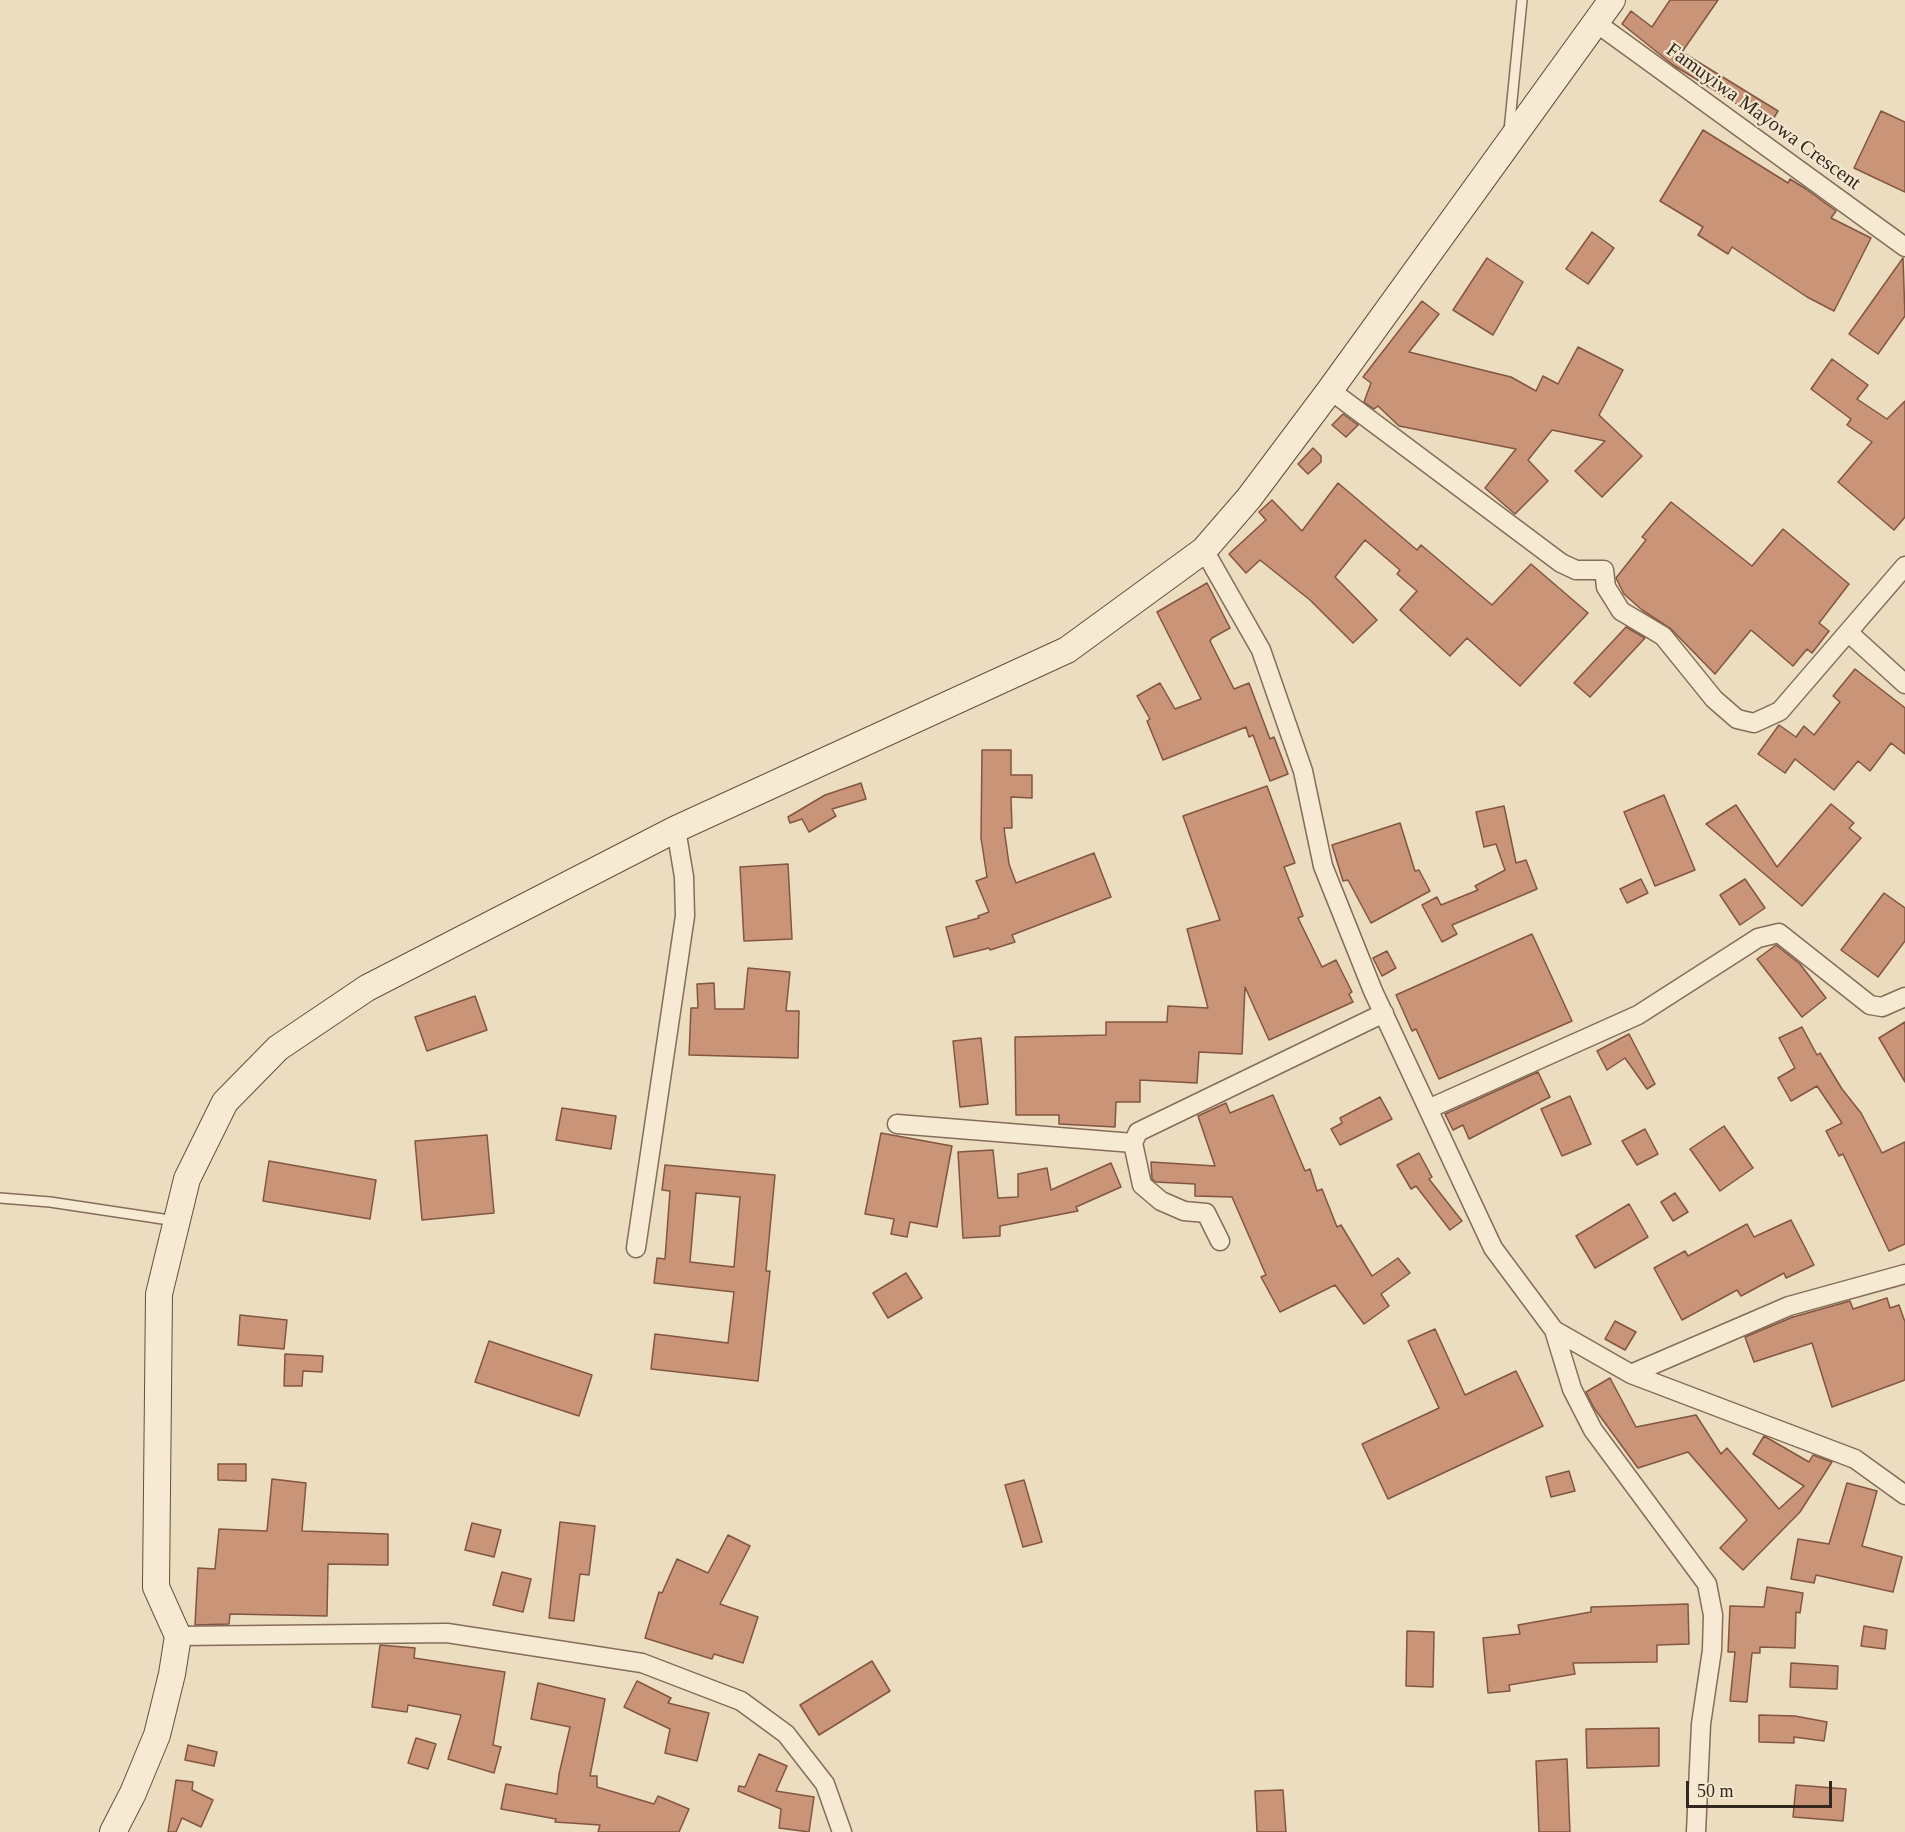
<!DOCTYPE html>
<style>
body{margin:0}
#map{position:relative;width:1905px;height:1832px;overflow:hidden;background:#ecdcc0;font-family:Georgia,serif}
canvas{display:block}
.scale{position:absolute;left:1686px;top:1781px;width:146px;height:27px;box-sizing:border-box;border:3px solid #34271d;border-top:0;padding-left:8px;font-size:18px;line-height:21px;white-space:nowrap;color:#34271d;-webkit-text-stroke:4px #f4e7cf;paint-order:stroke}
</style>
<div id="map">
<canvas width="1905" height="1832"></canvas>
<div class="scale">50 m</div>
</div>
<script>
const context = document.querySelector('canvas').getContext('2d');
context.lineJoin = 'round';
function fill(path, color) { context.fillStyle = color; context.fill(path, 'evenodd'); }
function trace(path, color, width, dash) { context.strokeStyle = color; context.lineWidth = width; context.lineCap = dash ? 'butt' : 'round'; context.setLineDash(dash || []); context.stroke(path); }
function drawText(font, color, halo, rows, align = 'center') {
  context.font = font + ' Georgia,serif'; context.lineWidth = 4.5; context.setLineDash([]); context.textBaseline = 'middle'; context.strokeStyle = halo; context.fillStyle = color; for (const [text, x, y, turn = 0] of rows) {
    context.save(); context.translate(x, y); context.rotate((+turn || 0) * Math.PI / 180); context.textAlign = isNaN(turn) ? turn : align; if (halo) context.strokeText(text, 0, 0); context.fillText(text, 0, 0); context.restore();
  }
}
const building = new Path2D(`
 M1670,0H1718L1682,52L1778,111L1770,124L1673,65L1622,24L1631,11L1652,27Z
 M1881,111L1905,122V192L1854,168Z
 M1703,130L1788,183L1790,179L1806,189L1836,211L1831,218L1871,238L1834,311L1807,297L1732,247L1728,254L1698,235L1703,227L1660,201Z
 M1592,232L1614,248L1588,284L1566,269Z
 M1487,258L1523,282L1493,335L1453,310Z
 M1903,258L1905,316L1878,354L1849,334Z
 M1422,301L1439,314L1409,352L1511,377L1536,391L1543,376L1558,384L1578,347L1623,370L1599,415L1642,456L1602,497L1575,471L1605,441L1552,430L1528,460L1548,481L1515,514L1485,488L1516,449L1399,426L1378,406L1374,409L1364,402L1371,383L1363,377Z
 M1832,359L1868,385L1857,399L1887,419L1905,401V517L1894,530L1838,482L1872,442L1847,425L1851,419L1811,389Z
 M1343,414L1358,425L1346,437L1332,425Z
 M1313,448L1321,456V462L1308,474L1298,464Z
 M1338,483L1417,550L1421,545L1492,605L1531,564L1588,613L1520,686L1467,638L1450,656L1400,610L1417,591L1397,574L1400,570L1365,540L1335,577L1377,620L1353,643L1310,600L1260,560L1246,573L1229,554L1266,520L1259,512L1272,500L1302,531Z
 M1671,502L1752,566L1783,529L1849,584L1819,623L1829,631L1812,653L1807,649L1793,666L1751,630L1715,674L1671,629L1642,610L1624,594L1616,578L1646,540L1642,537Z
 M1207,583L1230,628L1212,638L1210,641L1234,689L1249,683L1270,739L1274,737L1288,774L1270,781L1253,735L1249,737L1246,727L1163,760L1147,721L1150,719L1137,696L1160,683L1175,709L1201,699L1157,612Z
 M1626,627L1645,638L1590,697L1574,683Z
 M1855,669L1905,708V754L1891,743L1870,771L1858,761L1834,790L1795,759L1785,773L1758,754L1779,725L1796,737L1804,726L1814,735L1840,702L1833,696Z
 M982,750H1011V775H1032V798L1011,797L1012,828H1004L1009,864L1016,883L1094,853L1111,897L1012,935L1015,942L990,950L989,948L954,957L946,927L979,918L978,916L989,912L976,881L987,877L981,838Z
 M861,783L866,799L832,809L836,816L809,832L802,819L790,823L788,817L825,795Z
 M1267,786L1295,863L1284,867L1303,916L1298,918L1322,967L1336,960L1352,992L1349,994L1353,1002L1269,1040L1245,987L1242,1054L1199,1052L1197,1083L1140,1080V1102H1116L1115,1127L1059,1124V1115H1016L1015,1037L1106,1035V1022H1167L1168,1006L1208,1008L1187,929L1220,920L1183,816Z
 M1664,795L1695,870L1655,886L1624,812Z
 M1831,804L1854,823L1849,828L1861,838L1802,906L1706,824L1736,805L1777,867Z
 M1504,806L1516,863L1526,860L1537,889L1452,925L1457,934L1442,942L1422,905L1437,897L1441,905L1478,890L1475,886L1505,870L1496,844L1484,847L1476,812Z
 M1400,823L1415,871L1419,870L1430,891L1371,923L1348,880L1343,881L1332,845Z
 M788,864L792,939L744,941L740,867Z
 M1641,879L1648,893L1627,903L1620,889Z
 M1745,879L1765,908L1740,925L1720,895Z
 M1884,893L1905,908V941L1878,977L1841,950Z
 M1532,934L1572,1021L1439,1079L1416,1029L1412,1031L1396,995Z
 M1776,945L1800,964L1826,998L1802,1017L1757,959Z
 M1387,951L1396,968L1382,976L1373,958Z
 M748,968L790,972L786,1011H799L798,1058L689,1055L691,1008H698L697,984L714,983L715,1009H744Z
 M475,996L487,1030L427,1051L415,1017Z
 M1905,1022V1082L1879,1038Z
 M1802,1027L1817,1055L1820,1053L1842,1089L1861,1113L1882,1153L1905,1142V1244L1889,1251L1843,1154L1839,1156L1826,1131L1842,1123L1817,1086L1791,1101L1778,1078L1795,1068L1779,1038Z
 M1629,1034L1655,1084L1647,1089L1625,1058L1607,1070L1597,1051Z
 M981,1038L988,1104L960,1107L953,1041Z
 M1538,1072L1550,1097L1469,1139L1463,1125L1453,1130L1445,1114Z
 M1273,1095L1305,1171L1310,1169L1317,1191L1322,1189L1337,1227L1341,1225L1372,1276L1398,1258L1410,1273L1381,1294L1389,1306L1364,1324L1335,1285L1280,1312L1261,1277L1266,1275L1232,1197L1195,1196V1184L1156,1182L1152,1179L1151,1162L1215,1166L1198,1116L1226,1103L1230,1113Z
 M1570,1096L1591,1144L1562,1156L1541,1109Z
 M1380,1097L1392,1119L1340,1145L1331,1129L1342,1123L1340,1118Z
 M562,1108L616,1116L611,1149L556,1140Z
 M1724,1126L1753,1168L1720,1191L1690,1149Z
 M1645,1129L1658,1154L1637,1165L1622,1141Z
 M881,1133L952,1146L937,1227L910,1222L907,1237L891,1234L894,1219L865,1214Z
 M487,1135L494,1213L422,1220L415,1141Z
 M993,1150L998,1198L1018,1197V1174L1047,1168L1051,1190L1111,1163L1121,1187L1076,1207L1078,1211L1000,1226V1236L963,1238L958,1152Z
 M1419,1153L1432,1177L1429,1179L1462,1221L1450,1230L1416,1186L1411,1189L1397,1165Z
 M269,1161L376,1180L370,1219L263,1201Z
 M665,1165L775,1175L766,1271H770L758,1381L651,1369L655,1334L728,1343L734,1292L654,1283L657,1258L665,1259L670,1191L662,1190ZM696,1193L740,1197L734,1267L690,1262Z
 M1675,1193L1688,1212L1673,1221L1661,1202Z
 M1629,1204L1648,1237L1595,1268L1576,1236Z
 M1791,1220L1814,1265L1786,1278L1784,1273L1741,1296L1737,1290L1682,1320L1654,1268L1685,1251L1688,1256L1747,1224L1754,1237Z
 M906,1273L922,1298L888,1318L873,1293Z
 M1887,1298L1890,1308L1899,1305L1905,1322V1380L1832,1407L1812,1343L1754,1362L1745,1337L1793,1317L1850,1301L1853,1309Z
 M240,1315L287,1320L284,1349L238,1345Z
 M1615,1321L1636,1332L1625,1350L1605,1339Z
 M1435,1329L1465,1395L1516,1371L1543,1426L1388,1499L1362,1444L1439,1408L1408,1341Z
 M489,1341L592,1375L579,1416L475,1382Z
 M285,1354L323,1356L322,1372L303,1371L302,1386H284Z
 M1610,1378L1636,1427L1696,1415L1721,1454L1727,1448L1779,1509L1804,1486L1753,1454L1764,1436L1809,1462L1813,1455L1832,1462L1800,1512L1743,1570L1720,1548L1747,1520L1688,1452L1638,1468L1594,1408L1586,1392Z
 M218,1464H246V1481L218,1480Z
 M1569,1471L1575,1491L1551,1497L1546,1477Z
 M272,1479L306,1483L302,1531L388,1534V1565L328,1564L327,1616L230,1614L229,1624L195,1625L198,1568L215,1569L219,1529L267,1531Z
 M1024,1480L1042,1542L1023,1547L1005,1485Z
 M1847,1483L1877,1491L1862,1546L1902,1557L1893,1592L1816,1575L1814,1583L1791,1579L1798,1539L1829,1544Z
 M560,1522L595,1526L589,1575L580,1574L574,1621L549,1618Z
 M472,1523L501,1530L494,1557L465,1550Z
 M728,1535L750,1546L720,1604L758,1617L743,1663L714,1654L712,1659L645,1638L659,1592L662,1593L677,1559L708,1573Z
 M502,1572L531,1579L523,1612L493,1605Z
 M1767,1587L1803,1593L1800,1613L1796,1612L1795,1648L1760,1647V1653H1752L1747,1702L1730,1701L1735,1652H1728L1730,1606L1764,1607Z
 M1688,1604L1689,1644L1657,1645V1662L1573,1663L1575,1674L1509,1685L1510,1691L1488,1693L1483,1638L1520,1634L1518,1625L1591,1612V1607Z
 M1864,1626L1887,1630L1885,1649L1861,1646Z
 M1407,1631L1434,1632L1433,1687L1406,1686Z
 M380,1645L415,1648L414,1658L505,1672L493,1745L501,1747L494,1773L448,1759L461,1715L408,1705L407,1712L372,1707Z
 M872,1661L890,1691L819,1735L800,1705Z
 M1791,1663L1838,1666L1837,1689L1790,1687Z
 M637,1681L671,1698L668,1703L709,1713L697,1761L665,1753L670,1729L624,1707Z
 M538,1683L605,1699L590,1776H597V1787L654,1804L658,1796L689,1809L679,1832H598L600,1825L555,1822L556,1819L501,1809L506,1784L557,1794L559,1774L570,1727L531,1719Z
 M1759,1715L1795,1716L1827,1722L1824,1741L1794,1737V1743L1759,1742Z
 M1659,1728V1766L1587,1768L1586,1729Z
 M416,1738L436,1744L428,1769L408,1763Z
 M188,1745L217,1752L214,1766L185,1760Z
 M759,1754L787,1766L776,1791L814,1797L809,1832L779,1828L781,1809L738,1791L739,1786L745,1787Z
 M1567,1759L1570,1832H1539L1536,1761Z
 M176,1780L193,1782L192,1790L213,1800L201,1827L182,1818L176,1832H168Z
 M1796,1785L1846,1789L1843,1821L1793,1817Z
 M1283,1790L1286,1832H1257L1255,1791Z`);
fill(building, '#c99477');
trace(building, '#825640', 1.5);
const lane = new Path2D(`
 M1509,131L1522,0
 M0,1198L50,1202L176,1221`);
const street = new Path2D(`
 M1595,22L1905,247
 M1330,390L1561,563L1576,570H1604L1606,587L1621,611L1663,636L1714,699L1737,719L1754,723L1780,711L1905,566
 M1204,550L1261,650L1303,771L1323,866L1373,991L1493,1248L1554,1330L1631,1374L1855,1459L1905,1495
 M1849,633L1905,684
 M1428,1109L1638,1015L1758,938L1779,933L1870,1005L1882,1007L1905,997
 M897,1124L1133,1143
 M1220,1241L1206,1213L1184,1211L1161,1201L1142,1185L1133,1143L1138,1132L1384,1013
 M636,1248L685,916L684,877L676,829
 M1554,1330L1572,1389L1593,1430L1707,1584L1713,1615L1712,1650L1701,1724L1696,1832
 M1631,1374L1789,1306L1905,1274
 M178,1636L447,1633L642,1663L741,1701L786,1734L825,1784L842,1832`);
const secondary = new Path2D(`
 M113,1832L133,1793L157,1735L172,1674L178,1636L156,1587L159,1294L187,1179L225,1102L278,1048L367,988L676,829L1067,650L1204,550L1249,498L1330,390L1612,0`);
trace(lane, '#846d59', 12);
trace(street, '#846d59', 21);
trace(secondary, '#664f3c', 28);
trace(lane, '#f7ead3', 9);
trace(street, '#f7ead3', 18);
trace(secondary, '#f7ead3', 26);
drawText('20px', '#34271d', '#f4e7cf', [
 ["Famuyiwa Mayowa Crescent",1763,117,36]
]);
</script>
